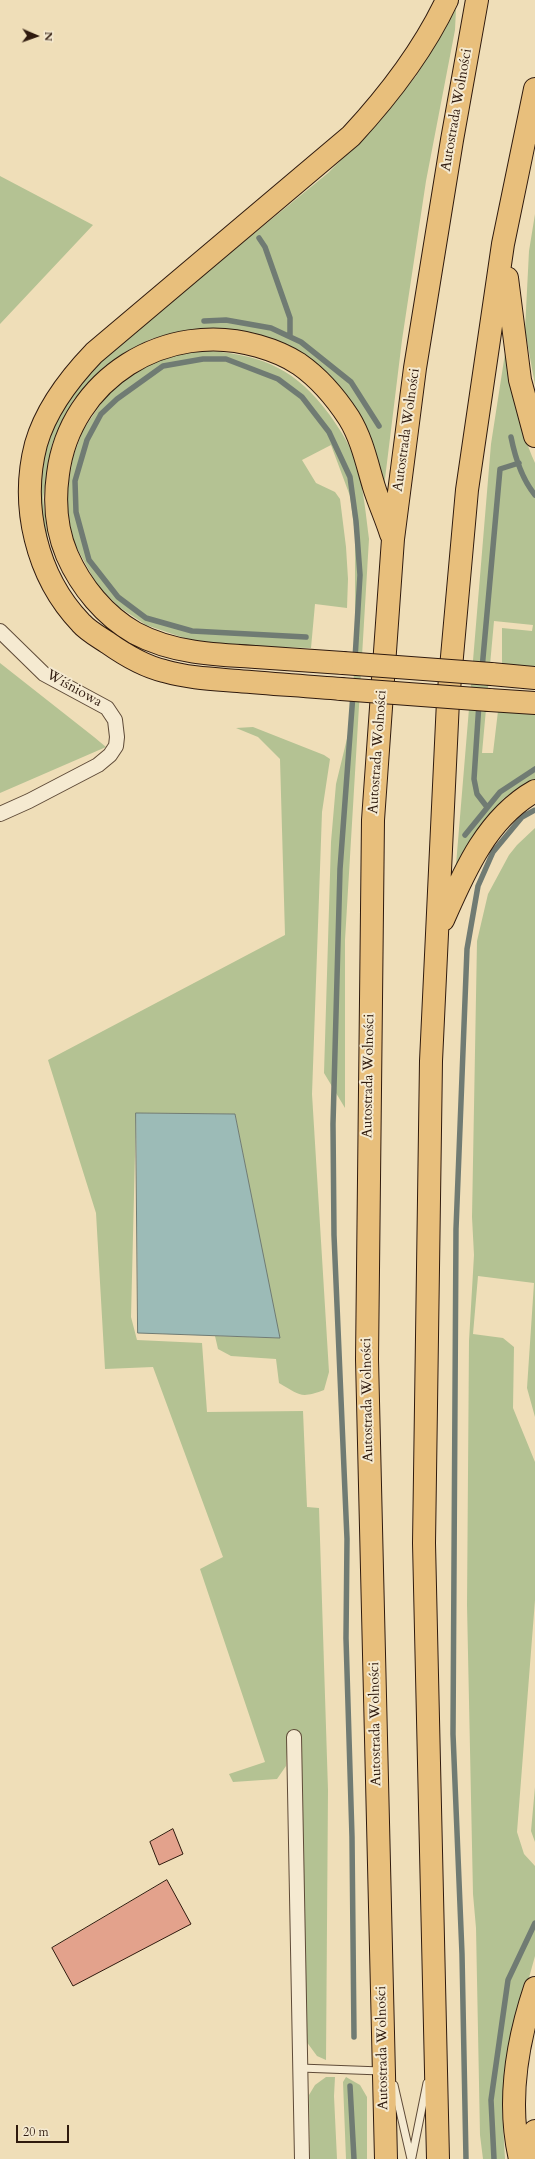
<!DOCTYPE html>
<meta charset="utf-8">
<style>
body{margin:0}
#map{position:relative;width:535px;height:2159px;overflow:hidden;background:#efdeb8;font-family:Cardo,serif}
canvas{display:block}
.north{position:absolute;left:16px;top:16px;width:40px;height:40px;-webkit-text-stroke:3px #f5ead1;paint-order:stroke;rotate:92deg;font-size:11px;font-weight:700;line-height:16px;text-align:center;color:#2f1a0e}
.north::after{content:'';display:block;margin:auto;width:14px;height:18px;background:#2f1a0e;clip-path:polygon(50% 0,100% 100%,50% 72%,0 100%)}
.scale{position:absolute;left:16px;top:2125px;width:53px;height:18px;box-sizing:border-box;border:2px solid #2f1a0e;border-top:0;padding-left:5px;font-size:12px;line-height:14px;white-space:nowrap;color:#2f1a0e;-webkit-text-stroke:3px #f5ead1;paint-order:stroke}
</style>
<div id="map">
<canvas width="535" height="2159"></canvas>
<div class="north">N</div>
<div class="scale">20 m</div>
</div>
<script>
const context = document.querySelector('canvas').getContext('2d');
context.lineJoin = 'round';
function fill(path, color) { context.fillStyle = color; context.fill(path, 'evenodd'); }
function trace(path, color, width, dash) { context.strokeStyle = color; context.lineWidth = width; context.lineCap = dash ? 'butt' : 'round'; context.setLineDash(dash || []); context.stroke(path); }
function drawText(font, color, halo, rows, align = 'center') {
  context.font = font + ' Cardo,serif'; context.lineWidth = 4; context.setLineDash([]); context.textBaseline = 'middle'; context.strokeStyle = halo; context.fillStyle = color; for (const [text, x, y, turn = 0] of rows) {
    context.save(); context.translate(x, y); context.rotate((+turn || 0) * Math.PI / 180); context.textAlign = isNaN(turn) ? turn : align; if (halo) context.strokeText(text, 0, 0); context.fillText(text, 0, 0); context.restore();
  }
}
fill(new Path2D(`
 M456,9L455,30L426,181L402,340L384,487L344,394L225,330L200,329L173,333L151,339L127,351L104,367L74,399L52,444L43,498L49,547L43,529L38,495L46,445L68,398L103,357L328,173L379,122L416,76Z
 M0,176L93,225L0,324Z
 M535,214V385L525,330L529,251Z
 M506,347C511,389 518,424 535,463V667L502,664V628L532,631L533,625L494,621L482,753H493L498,711L535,714V779L504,798L482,826L456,865L491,444Z
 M211,351C266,356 296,370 329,414C341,431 352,447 357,467C364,491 366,516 369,539L345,940V1108L324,1073L331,842L336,784L352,718L355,647V534L350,496L331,445L302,460L316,483L335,492L340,499L346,547L348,579L347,608L315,604L311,648L233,646L187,639L146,625L119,607L97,585L73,541L68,512L67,492L73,457L83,430L111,389L142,368L176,353Z
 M0,663L94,737L106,747L0,793Z
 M253,727L324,755L330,759L322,812L312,1094L329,1372L324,1390C300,1399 300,1395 279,1383L276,1359L231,1356L218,1349L215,1336L279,1338L235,1114L136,1113L131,1317L137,1340L202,1343L207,1412L303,1411L307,1507L319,1508L328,1790L326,2060L317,2056L306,2041L288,1734L286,1766L277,1779L233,1782L229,1774L265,1762L200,1569L223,1557L153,1367L105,1369L96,1213L48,1060L285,935L280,759L258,737L236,728Z
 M535,828V1417L527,1388L534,1283L478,1276L473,1334L503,1338L514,1347L513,1408L535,1462V1600L517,1832L524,1854L535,1866V1956L508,2054L502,2107L505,2159H483L480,2135L476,1928L473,1894L467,1605L469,1341L474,1255L472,1217L477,941L488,894L509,855L517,845Z
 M535,1787V1842L531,1831Z
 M326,2077H335L334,2096L337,2159H310L309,2095L315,2085Z
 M346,2077L360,2085L367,2097V2159H346L343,2082Z`), '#b4c293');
const water = new Path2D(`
 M136,1113L235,1114L280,1338L138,1333Z`);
fill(water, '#9cbbb7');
trace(water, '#707b73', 1);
trace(new Path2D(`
 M259,238L265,247L290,318V336
 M204,321L226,320L271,328L301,342L351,382L379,426
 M511,437C515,457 522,479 535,495
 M306,637L192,631L146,618L118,597L89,560L76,512L75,481L87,440L101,414L117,399L163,366L203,359H226L278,379L302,397L329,432L350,477L356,521L360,575L355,659
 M482,669L500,469L519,463
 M353,694L340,869L333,1124L334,1235L347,1539L346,1638L352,1837L354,2037
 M479,703L474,779L477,794L487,807
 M465,835L500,792L535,769
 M350,2086L354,2159
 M466,2159L462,1954L453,1734L456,1229L467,949L478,886L493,852L522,817L535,810
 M494,2159L491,2100L508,1980L535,1923`), '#707b73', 5.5);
const building = new Path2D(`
 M173,1829L183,1854L159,1865L150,1842Z
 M167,1880L191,1924L73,1986L52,1948Z`);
fill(building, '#e3a28c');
trace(building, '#2f1a0e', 1);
const lane = new Path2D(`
 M300,2068L381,2071
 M394,2085L411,2159
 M412,2157L427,2083`);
const street = new Path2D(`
 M0,631L44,674L107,708L115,720L117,737L116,746L110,755L98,765L29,801L0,814
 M294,1737L302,2159`);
const primary = new Path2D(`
 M520,2159C507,2103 517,2042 535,1988
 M529,2159L535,2131`);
const highway = new Path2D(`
 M507,278L520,380L535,436
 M343,663C314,661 285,659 256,657C215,655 172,653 135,633C105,616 81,587 67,555C56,529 54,502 58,474C70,379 166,319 258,346C272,350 287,356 299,364C319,378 336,398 349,418C362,439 367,464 374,487C379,503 386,518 391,534
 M491,674L535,678
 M341,689C306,686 272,684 238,681C213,679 188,678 164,671C143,666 125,655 108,643C99,637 88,631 81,623C36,576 20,505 36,444C46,409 70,378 94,353L351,136C389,95 423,51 447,0
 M489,700L535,703
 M443,920C464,872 487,818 535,791
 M386,2159L367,1359L373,820L393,539L415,368L452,140L477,0
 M438,2159L424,1543L431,1061L448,701L467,490L503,244L535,89`);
trace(lane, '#5f4b38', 9);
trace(street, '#5f4b38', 16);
trace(primary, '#2f1a0e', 24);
trace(highway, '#2f1a0e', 24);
trace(lane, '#f5ead1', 7);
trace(street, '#f5ead1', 14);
trace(primary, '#e8bf7c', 22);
trace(highway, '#e8bf7c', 22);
const highwayBridge = new Path2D(`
 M343,663L491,674
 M341,689L489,700`);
trace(highwayBridge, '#2f1a0e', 24, []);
trace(highwayBridge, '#e8bf7c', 22);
drawText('14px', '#2f1a0e', '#f5ead1', [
 ["Autostrada Wolności",457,110,-80],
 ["Autostrada Wolności",407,430,-82],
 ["Wiśniowa",74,689,29],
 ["Autostrada Wolności",378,752,-86],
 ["Autostrada Wolności",369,1076,-89],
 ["Autostrada Wolności",368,1400,-91],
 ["Autostrada Wolności",376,1724,-91],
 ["Autostrada Wolności",383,2048,-91]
]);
</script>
